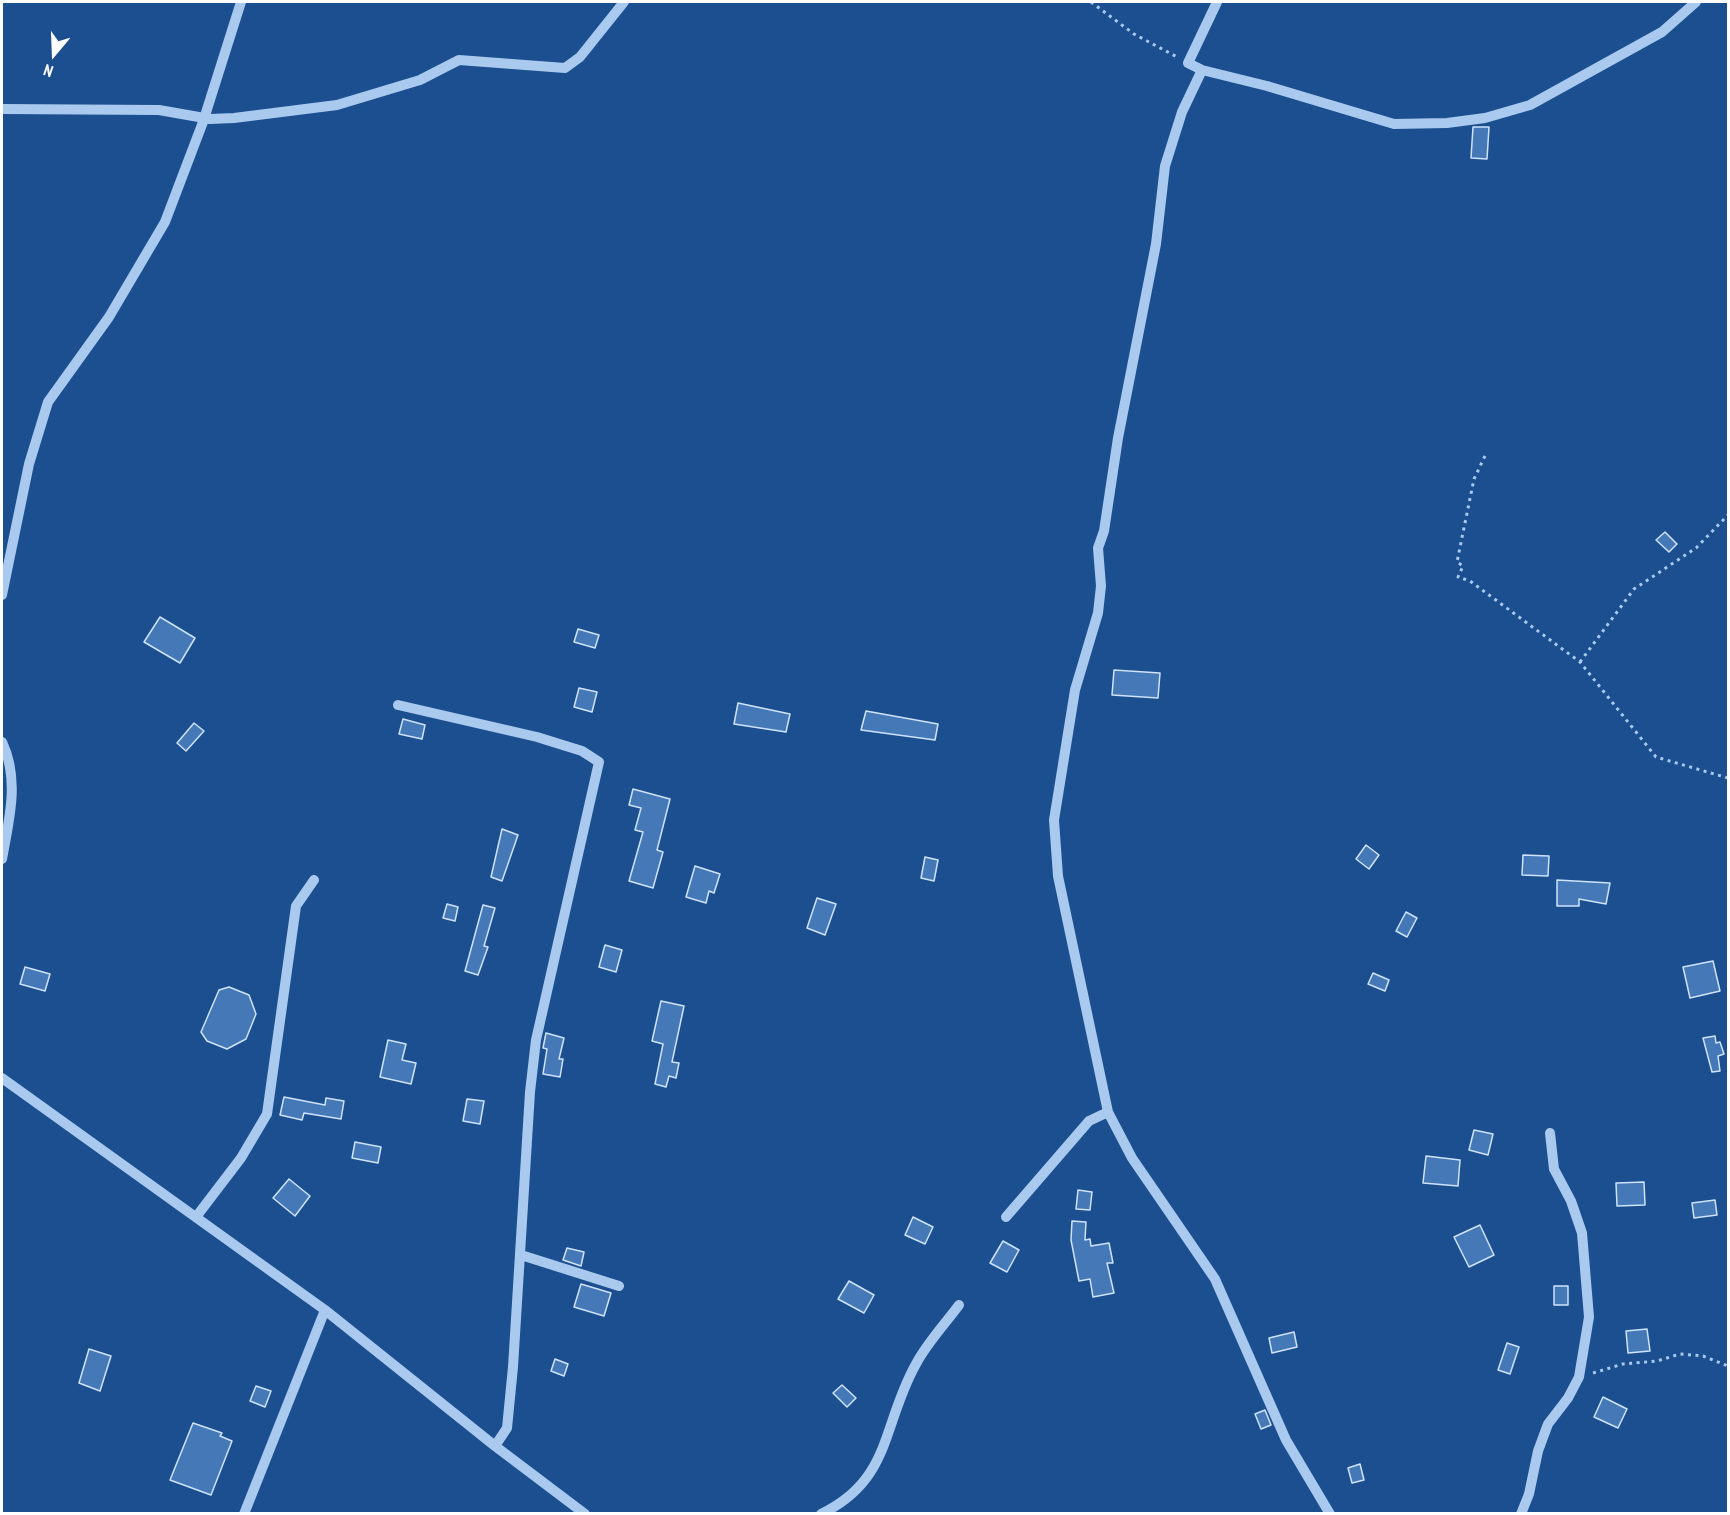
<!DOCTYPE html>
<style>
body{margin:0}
#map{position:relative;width:1730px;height:1515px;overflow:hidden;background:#1b4f8f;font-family:"PT Sans Narrow",sans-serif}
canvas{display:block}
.frame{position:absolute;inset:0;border:3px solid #fff;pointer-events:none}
.north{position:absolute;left:24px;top:24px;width:60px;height:60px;-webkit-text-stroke:4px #1b4f8f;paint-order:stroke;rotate:199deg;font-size:16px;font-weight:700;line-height:24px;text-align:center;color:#fff}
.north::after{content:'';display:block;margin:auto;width:21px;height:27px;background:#fff;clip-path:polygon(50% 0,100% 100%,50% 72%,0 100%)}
</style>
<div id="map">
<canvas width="1730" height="1515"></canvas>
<div class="frame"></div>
<div class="north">N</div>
</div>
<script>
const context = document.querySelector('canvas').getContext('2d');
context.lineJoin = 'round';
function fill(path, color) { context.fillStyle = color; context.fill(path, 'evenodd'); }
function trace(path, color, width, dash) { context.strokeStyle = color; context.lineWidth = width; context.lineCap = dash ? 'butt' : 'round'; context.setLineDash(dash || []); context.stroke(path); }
const building = new Path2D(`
 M1473,127H1489L1487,159L1471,158Z
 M1665,532L1677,544L1669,552L1656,540Z
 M160,617L195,638L180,663L144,642Z
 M578,629L599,635L595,648L574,642Z
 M1114,670L1160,673L1158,698L1112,695Z
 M579,688L597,692L592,712L574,707Z
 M738,703L790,714L786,732L734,724Z
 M866,711L938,724L935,740L861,730Z
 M403,719L425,725L422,739L399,734Z
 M194,723L204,731L186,751L177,743Z
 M633,789L670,799L657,850L663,852L653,888L629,881L643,832L635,830L641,808L629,805Z
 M502,829L518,835L502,881L491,877Z
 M1366,845L1379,855L1369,869L1356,859Z
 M1523,855L1549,856L1548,876L1522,875Z
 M925,857L938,860L934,881L921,878Z
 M695,866L720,874L714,893L709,891L706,903L686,897Z
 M1557,880L1610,883L1606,904L1579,899V906H1557Z
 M817,898L836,904L825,935L807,928Z
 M447,904L458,907L455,921L443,918Z
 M483,905L495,908L484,946L488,947L478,975L465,971Z
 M1406,912L1417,918L1407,937L1396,931Z
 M605,945L622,950L616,972L599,967Z
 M1713,961L1720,991L1690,998L1683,967Z
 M25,967L50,974L45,991L20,984Z
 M1373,973L1389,980L1385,991L1368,984Z
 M229,987L249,995L256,1014L246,1039L227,1049L207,1041L201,1032L219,990Z
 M661,1001L684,1006L672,1062L679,1063L676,1078L669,1076L666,1087L655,1084L663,1044L652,1041Z
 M546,1033L564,1038L559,1059H563L560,1077L543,1074L547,1049L543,1048Z
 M1715,1036L1716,1043L1720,1042L1724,1054L1718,1056L1720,1071L1712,1072L1703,1038Z
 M388,1040L406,1044L402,1060L416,1063L411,1084L380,1077Z
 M284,1097L325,1105L326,1098L344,1101L341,1119L304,1113L302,1120L280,1115Z
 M467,1099L484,1101L480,1124L463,1121Z
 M1474,1130L1493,1134L1488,1155L1469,1150Z
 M355,1142L381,1147L378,1163L352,1158Z
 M1426,1156L1460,1160L1458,1186L1423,1183Z
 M289,1179L310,1196L295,1216L273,1198Z
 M1644,1182L1645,1205L1617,1206L1616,1183Z
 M1078,1190L1092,1192L1090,1210L1076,1209Z
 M1715,1200L1717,1215L1694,1218L1692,1203Z
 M913,1217L933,1227L925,1244L905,1235Z
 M1072,1221L1086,1222L1085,1240L1090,1239L1091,1246L1109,1243L1113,1263H1107L1114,1293L1093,1297L1090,1279L1079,1281L1071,1240Z
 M1480,1225L1494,1255L1469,1267L1454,1237Z
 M1003,1241L1019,1250L1007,1272L990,1263Z
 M567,1248L584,1252L581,1266L563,1260Z
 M849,1281L874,1295L864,1313L838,1299Z
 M581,1284L611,1293L604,1316L574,1307Z
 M1554,1286H1568V1305H1554Z
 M1647,1329L1650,1351L1628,1353L1626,1331Z
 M1294,1332L1297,1347L1272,1353L1269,1338Z
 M1507,1343L1519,1347L1510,1374L1498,1370Z
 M89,1349L111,1356L100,1391L79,1383Z
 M555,1359L568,1364L564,1376L551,1371Z
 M842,1385L856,1398L847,1407L833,1393Z
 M256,1386L271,1391L265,1407L250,1401Z
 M1603,1397L1627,1409L1618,1428L1594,1417Z
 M1265,1410L1271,1425L1261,1429L1255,1414Z
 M193,1423L222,1433L220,1436L232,1441L211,1495L170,1480Z
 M1360,1464L1364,1480L1352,1483L1348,1468Z`);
fill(building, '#4478b7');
trace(building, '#cfe3fa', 1.5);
trace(new Path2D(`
 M1091,2L1134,34L1179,58
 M1485,456L1474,479L1457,562L1463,566L1458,577L1470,581L1580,662L1656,757L1728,778
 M1580,662L1634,589L1696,548L1728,515
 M1593,1373L1623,1364L1657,1361L1680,1354L1703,1356L1728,1366`), '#a9c9ee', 3, [3, 4.5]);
trace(new Path2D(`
 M1217,2L1188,63L1202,70L1267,86L1394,124L1447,123L1485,118L1530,105L1662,32L1696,2
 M1202,70L1182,112L1165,166L1156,244L1118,438L1104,531L1098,548L1101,586L1098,613L1075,690L1054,820L1058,876L1108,1112L1132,1158L1215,1279L1286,1440L1330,1514
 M2,109L159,110L210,119L234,118L337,105L420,80L459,60L565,68L580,57L624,2
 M2,595L29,464L48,402L109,317L165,222L203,122L241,2
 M398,705L537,737L582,751L599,762L536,1040L530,1092L513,1367L507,1428L495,1446
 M2,742C20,780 9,820 2,859
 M2,1078L325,1310L495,1446L585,1514
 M196,1217L241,1158L267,1114L296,906L314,880
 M1006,1217L1089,1121L1108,1112
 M521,1255L619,1286
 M244,1514L325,1310
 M821,1514C892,1480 882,1424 916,1364C927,1343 945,1324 959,1305
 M1521,1514L1529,1494L1538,1451L1548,1424L1568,1398L1579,1377L1589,1317L1582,1233L1571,1201L1554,1169L1550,1133`), '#a9c9ee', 10);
</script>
